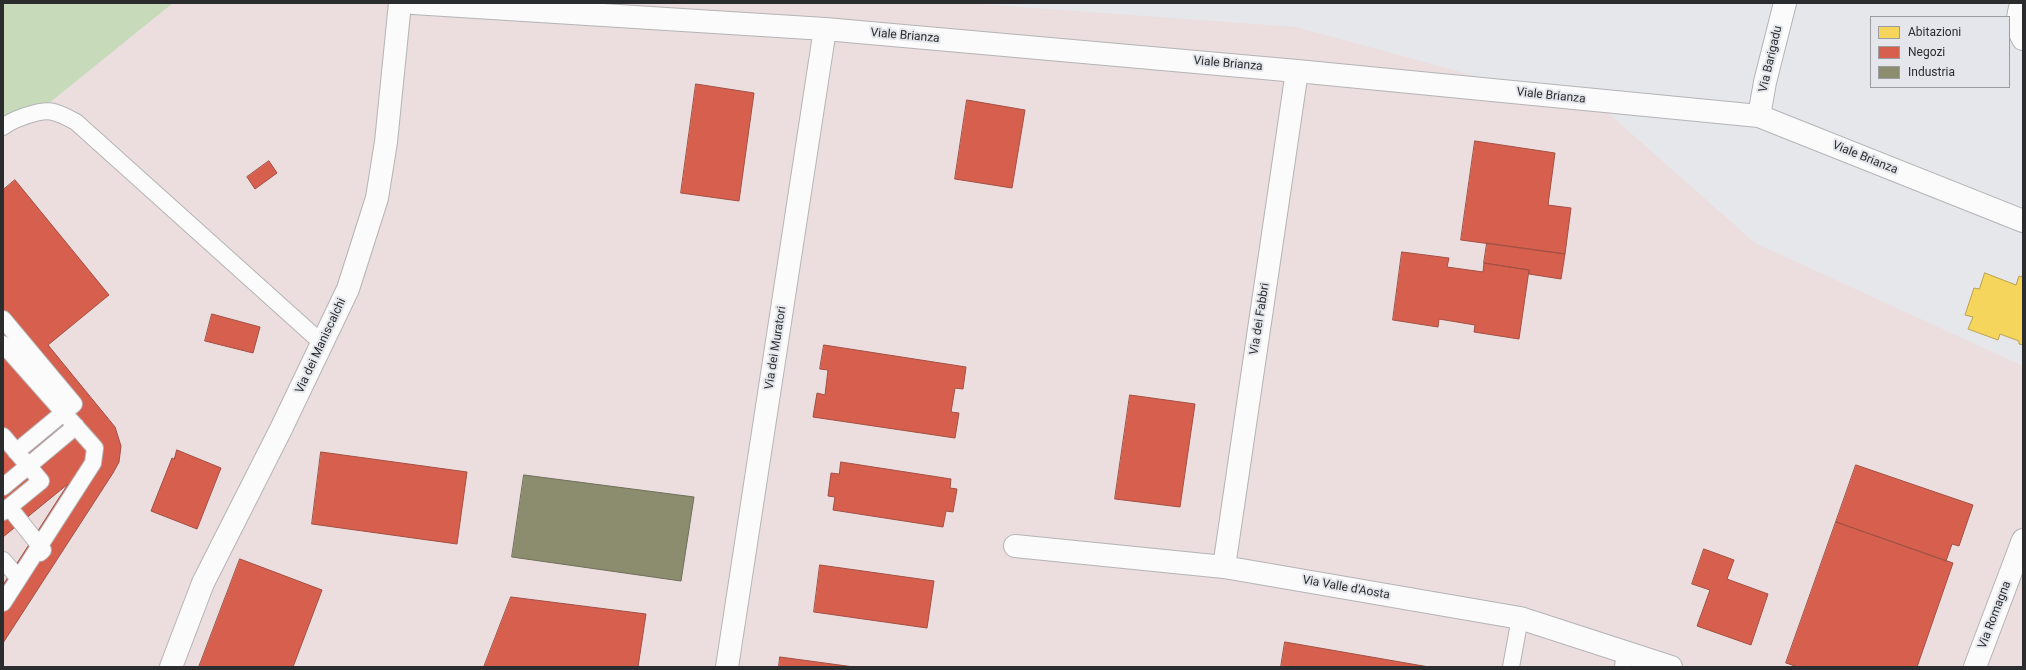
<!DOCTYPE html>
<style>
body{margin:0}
#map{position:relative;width:2026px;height:670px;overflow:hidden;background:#e6e7ea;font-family:Roboto,sans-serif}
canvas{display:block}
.frame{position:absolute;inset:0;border:4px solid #2b2c2e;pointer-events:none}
.legend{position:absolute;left:1870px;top:16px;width:140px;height:72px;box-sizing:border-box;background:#e4e6ec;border:1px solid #9a9ca0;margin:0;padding:5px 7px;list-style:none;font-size:12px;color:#2b2c2e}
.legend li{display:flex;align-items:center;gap:8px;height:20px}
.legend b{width:20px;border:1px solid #9a9ca0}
</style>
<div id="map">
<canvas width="2026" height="670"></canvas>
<div class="frame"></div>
<ul class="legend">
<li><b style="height:11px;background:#f6d55c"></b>Abitazioni</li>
<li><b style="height:11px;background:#d6604d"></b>Negozi</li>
<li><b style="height:11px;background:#8c8c6e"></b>Industria</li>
</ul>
</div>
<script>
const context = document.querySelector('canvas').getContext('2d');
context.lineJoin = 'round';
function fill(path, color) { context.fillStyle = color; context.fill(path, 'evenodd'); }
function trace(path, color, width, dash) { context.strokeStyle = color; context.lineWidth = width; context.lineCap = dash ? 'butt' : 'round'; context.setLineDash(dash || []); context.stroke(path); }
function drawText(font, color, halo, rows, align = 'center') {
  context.font = font + ' Roboto,sans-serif'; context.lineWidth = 4; context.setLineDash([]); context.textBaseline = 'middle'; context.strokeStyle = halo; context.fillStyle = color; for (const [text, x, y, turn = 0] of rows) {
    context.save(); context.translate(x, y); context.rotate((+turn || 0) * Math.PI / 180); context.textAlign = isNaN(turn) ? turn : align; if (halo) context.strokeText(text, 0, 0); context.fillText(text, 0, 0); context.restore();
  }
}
fill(new Path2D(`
 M173,3H965L1296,27L1607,112L1755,243L2023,366V667H3V116L17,129Z`), '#ecddde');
fill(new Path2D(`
 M3,3H173L17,129L3,115Z`), '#c7daba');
const homes = new Path2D(`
 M1985,273L2016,285L2019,276L2023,277V345L2019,344V341L2000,334L1998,340L1968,329L1973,317L1965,315L1974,288L1979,289Z`);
fill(homes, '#f6d55c');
trace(homes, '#b9a24e', 1);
const shops = new Path2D(`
 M696,84L754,93L739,201L681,193Z
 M967,100L1025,110L1012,188L955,179Z
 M1475,141L1555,153L1548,205L1571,208L1565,254L1461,240Z
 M269,161L277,173L255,189L247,177Z
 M15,180L109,295L48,345L115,427L121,446L119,462L113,473L3,643V585L68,484L3,537V190Z
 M1487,243L1565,254L1561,279L1529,274V270L1484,263Z
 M1402,252L1449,258L1447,267L1483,272L1484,263L1529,270L1519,339L1474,332L1475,325L1439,319L1438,327L1393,320Z
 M212,314L260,327L253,353L205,341Z
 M824,345L966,367L963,389L955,388L951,412L959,413L955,438L813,417L817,393L825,395L828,370L820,369Z
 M1130,395L1195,404L1180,507L1115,499Z
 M177,450L221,468L197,529L151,511L172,458L174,459Z
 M321,452L467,472L457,544L312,524Z
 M841,462L951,479L950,488L957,489L953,512L946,511L943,527L833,510L835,497L828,496L831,473L839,474Z
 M1856,465L1973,505L1959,546L1952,544L1946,561L1836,522Z
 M1836,522L1953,563L1917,667H1798L1786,663Z
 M1704,549L1734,560L1727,579L1768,594L1751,645L1697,626L1710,590L1692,584Z
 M240,559L322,590L293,667H199Z
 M820,565L934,581L927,628L814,612Z
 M511,597L646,614L638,667H484Z
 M1285,642L1429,667H1281Z
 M780,657L854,667H779Z`);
fill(shops, '#d6604d');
trace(shops, '#a35044', 1);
const industry = new Path2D(`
 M524,475L694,497L681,581L512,557Z`);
fill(industry, '#8c8c6e');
trace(industry, '#6f6f5b', 1);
const lane = new Path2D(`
 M3,127C10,121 17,119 25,116C49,108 54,110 76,122L323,344
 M3,319L74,404L16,452
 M3,344L95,448L93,463L3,603
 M3,436L41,481L3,512
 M3,487L76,426
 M9,507L43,550L40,553
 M3,560L15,574
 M1511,667L1520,618
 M1623,667L1625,652`);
const street = new Path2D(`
 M413,3L825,29L1297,71L1759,116L2023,221
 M2022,3C2017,14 2016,28 2023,39
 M1759,116L1765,82L1785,3
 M1015,546L1224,567L1520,618L1671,667
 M1224,567L1297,71
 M171,667L203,583L281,429L348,289L377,198L386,142L400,3
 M727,667L825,29
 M1975,667L2023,540`);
trace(lane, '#b4b4b7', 18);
trace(street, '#b4b4b7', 24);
trace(lane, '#fbfbfc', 16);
trace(street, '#fbfbfc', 22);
drawText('12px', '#2b2c2e', '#e4e6ec', [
 ["Viale Brianza",905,36,5],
 ["Via Barigadu",1771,59,-77],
 ["Viale Brianza",1228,64,5],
 ["Viale Brianza",1551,96,6],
 ["Viale Brianza",1865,158,22],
 ["Via dei Fabbri",1260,319,-81],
 ["Via dei Maniscalchi",321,346,-65],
 ["Via dei Muratori",776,348,-81],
 ["Via Valle d'Aosta",1346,588,10],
 ["Via Romagna",1995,615,-69]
]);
</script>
